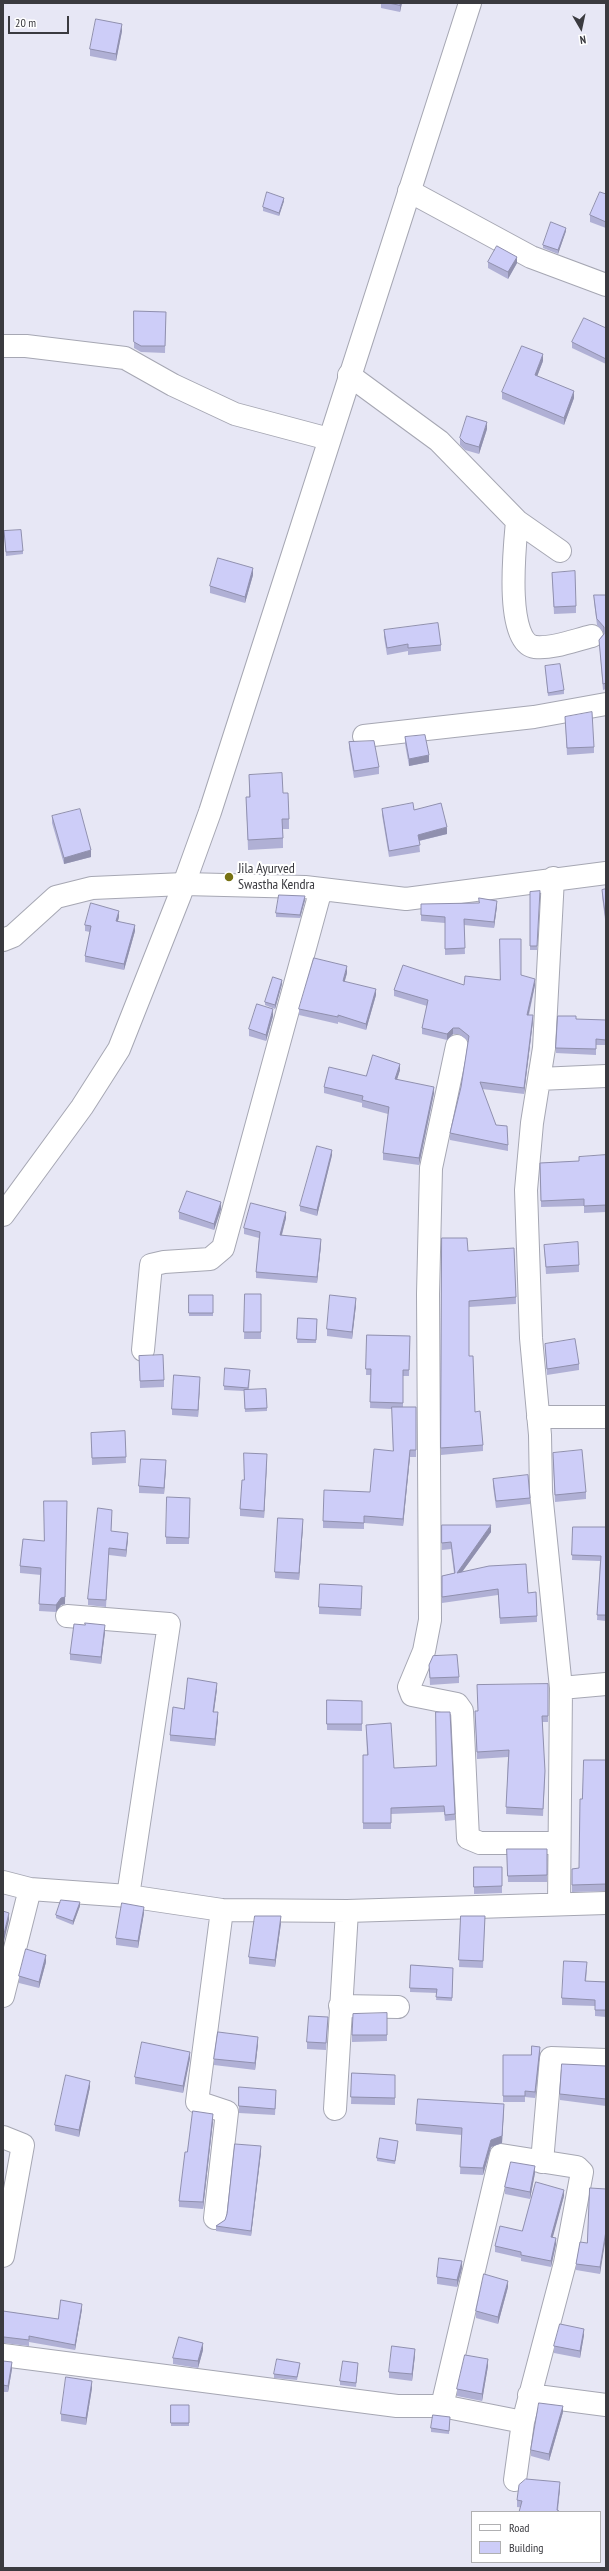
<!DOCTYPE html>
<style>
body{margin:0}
#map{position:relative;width:609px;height:2571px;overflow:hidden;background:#e7e7f5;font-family:"PT Sans Narrow",sans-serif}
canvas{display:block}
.frame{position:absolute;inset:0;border:4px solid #3a3a3f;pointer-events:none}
.legend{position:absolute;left:471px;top:2511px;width:130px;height:52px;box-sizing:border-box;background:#fff;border:1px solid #b0b0b2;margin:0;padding:5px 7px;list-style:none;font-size:12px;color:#3a3a3f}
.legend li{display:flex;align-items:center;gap:8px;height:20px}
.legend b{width:20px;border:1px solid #b0b0b2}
.north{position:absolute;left:561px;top:8px;width:40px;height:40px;-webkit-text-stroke:3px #fff;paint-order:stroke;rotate:171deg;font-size:11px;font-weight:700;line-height:16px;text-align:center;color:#3a3a3f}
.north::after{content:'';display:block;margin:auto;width:14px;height:18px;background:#3a3a3f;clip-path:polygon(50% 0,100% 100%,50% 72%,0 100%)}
.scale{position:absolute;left:8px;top:16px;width:61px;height:18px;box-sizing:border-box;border:2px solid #3a3a3f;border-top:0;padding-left:5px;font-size:12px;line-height:14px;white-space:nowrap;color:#3a3a3f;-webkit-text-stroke:3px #fff;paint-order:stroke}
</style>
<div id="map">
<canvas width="609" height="2571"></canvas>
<div class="frame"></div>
<ul class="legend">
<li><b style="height:5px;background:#fff"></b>Road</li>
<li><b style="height:11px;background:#cdcdf8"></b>Building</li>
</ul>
<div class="north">N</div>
<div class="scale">20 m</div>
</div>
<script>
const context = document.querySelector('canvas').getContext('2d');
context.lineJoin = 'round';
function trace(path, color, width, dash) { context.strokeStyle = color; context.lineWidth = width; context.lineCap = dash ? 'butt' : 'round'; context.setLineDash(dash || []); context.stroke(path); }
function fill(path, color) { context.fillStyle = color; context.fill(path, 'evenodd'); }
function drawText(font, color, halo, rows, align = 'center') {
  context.font = font + ' "PT Sans Narrow",sans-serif'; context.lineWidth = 4; context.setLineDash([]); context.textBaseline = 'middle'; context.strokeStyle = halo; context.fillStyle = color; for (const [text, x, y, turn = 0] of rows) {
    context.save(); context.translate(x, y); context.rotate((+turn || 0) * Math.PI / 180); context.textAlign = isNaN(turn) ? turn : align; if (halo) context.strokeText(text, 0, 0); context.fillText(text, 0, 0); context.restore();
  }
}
const minor = new Path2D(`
 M409,191L531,257L606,285
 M3,346H26L125,358L173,385L235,414L329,439
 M349,375L439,441L517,521L560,551
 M517,521C515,544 504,643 535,647C553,649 575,640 592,636
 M364,736L534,717L606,704
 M553,878L544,1048L532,1123L526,1190L531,1338L540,1435L541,1492L561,1688L559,1904
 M3,940L13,936L56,897L92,888L184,884L305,887L406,899L606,873
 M457,1046L431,1168L428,1294L430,1620L424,1651L409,1687L412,1695L457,1704L462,1711L468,1838L480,1843H559
 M539,1079L606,1076
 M143,1350L151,1265L164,1262L210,1259L223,1248L321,889
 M538,1417H606
 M67,1616L169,1624L128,1896
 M561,1688L606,1684
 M3,1882L30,1889L128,1896L222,1910L347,1911L606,1903
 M3,1996L30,1889
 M340,2006L398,2007
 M335,2109L347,1911
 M3,2137L23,2145L3,2256
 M542,2162L551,2058L606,2060
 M215,2218L227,2112L197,2102L222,1910
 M3,2355L397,2406H442L523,2422
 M529,2395L606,2405
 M442,2406L501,2155L577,2167L582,2172L565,2263L523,2422L515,2480`);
const tertiary = new Path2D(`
 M3,1215L82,1107L119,1049L180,895L210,812L470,3`);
trace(minor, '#a6a7b3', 24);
trace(tertiary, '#a6a7b3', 24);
trace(minor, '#fff', 22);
trace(tertiary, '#fff', 22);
fill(new Path2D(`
 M381,3H402L400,12L381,8Z
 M122,31L116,61L90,56V49Z
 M606,194V228L590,222V215Z
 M284,201L279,216L263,211V207Z
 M566,231L558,254L543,248V245Z
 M488,262L517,263L508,279L488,268Z
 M134,311L166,312L165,353L141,352L134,348Z
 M606,328V364L572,348V342Z
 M543,361L537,376L574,398L564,425L502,399V392Z
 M487,429L479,454L465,450L460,445V438Z
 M4,531L23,551V554L6,556Z
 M552,573L576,606V613L554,614Z
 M253,575L245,603L210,593V586Z
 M594,595H606V689L603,690L599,640L604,633L597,625L594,601Z
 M384,630L441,645V651L408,655V651L387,655L384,637Z
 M545,666L564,690V694L548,696Z
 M565,717L594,747V753L567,755Z
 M405,737L429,762L409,766L405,744Z
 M349,742L379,767V774L354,778L349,748Z
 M249,775L283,793L289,819V829H283V848L248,850L246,797H249Z
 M382,809L414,810L447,834L419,841L420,852L389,857L382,815Z
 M52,816L91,857L64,864L52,823Z
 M606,889V927L602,896V890Z
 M540,891L537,950H530V892Z
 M305,900L300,918L276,917V913Z
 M421,904L497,906L494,928L464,925L465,954L445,955V923L421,921Z
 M119,917L118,921L135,931L124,970L85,962V956L90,932L85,931V925Z
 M347,973L344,982L376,995L366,1030L338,1022V1024L299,1015V1009Z
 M521,975L535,985L529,1015L533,1021L524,1094L482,1089L496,1125L508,1145V1151L450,1140V1133L461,1087L468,1041L459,1034H453L447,1040L422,1034V1028L427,1006L394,996V990L464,985L500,980Z
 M282,984L275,1009L265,1005V1002Z
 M273,1016L266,1041L249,1036V1029Z
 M576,1019L606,1020V1045H596V1055L556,1053V1048Z
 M400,1070L397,1079L434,1093L419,1165L383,1160V1153L388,1114L362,1107V1103L324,1093V1087L366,1076Z
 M332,1155L317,1216L300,1211V1206Z
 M606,1155V1212L584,1213V1206L541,1207L540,1163L579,1161Z
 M221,1209L214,1230L179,1219V1212Z
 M286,1218L282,1235L321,1245L317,1283L256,1278V1272L259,1238L244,1234V1228Z
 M442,1238L468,1251L516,1297V1304L469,1307V1356L475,1412L483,1445V1451L441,1455Z
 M544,1245L579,1265V1272L546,1274Z
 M245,1294H261V1339H244Z
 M189,1295H213V1316H189Z
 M356,1305L352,1339L327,1336V1329Z
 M298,1318L317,1319L316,1343H297Z
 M367,1335L410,1336L409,1376H403V1407H416V1457H410L403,1526L364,1523V1529L323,1528V1521L370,1492L393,1451L392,1409L370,1408L371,1375H366Z
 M545,1344L579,1364V1370L547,1375Z
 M139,1356L164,1380V1387L140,1388Z
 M250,1370L249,1390L267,1408V1411L245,1412L244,1391L224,1390V1386Z
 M200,1384L198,1417L172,1415V1409Z
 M125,1431L126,1463L92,1465L91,1433Z
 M553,1459L586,1492V1499L555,1502Z
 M267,1461L264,1518L240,1516V1509L244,1480Z
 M166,1467L164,1494L139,1493V1486Z
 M493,1479L530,1498V1504L496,1508L493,1486Z
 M190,1498L189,1544H166V1537Z
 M112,1516L111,1531L128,1539L126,1557L109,1555L106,1607L88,1605V1599Z
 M442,1525L491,1532L462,1572L528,1593L537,1616V1622L500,1624L498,1595L442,1603V1576L454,1573L451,1549L442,1550Z
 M303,1526L299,1580L275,1578V1572Z
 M573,1527H606V1621L597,1620L600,1561L572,1560Z
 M23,1539L65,1604L61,1605L56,1612L39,1611L41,1575L20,1573V1566Z
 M362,1592L361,1616L319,1614V1607Z
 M105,1632L101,1664L70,1660V1654Z
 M429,1665L459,1677V1683L430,1685Z
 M548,1684V1722H542L545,1778L543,1816L506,1814L508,1757L477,1759L475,1711H478Z
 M217,1689L214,1712L218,1719L215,1746L170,1741V1735L184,1709Z
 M327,1700L362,1701V1731L327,1730Z
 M366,1725L394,1768L455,1814V1820L445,1821L444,1812L391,1814V1829H363V1755H367Z
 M606,1760V1891L572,1892V1869L579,1868Z
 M507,1849H547V1882H508Z
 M474,1867H502V1893L474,1894Z
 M80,1906L73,1925L56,1918V1915Z
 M144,1913L138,1948L116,1945V1938Z
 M461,1916H485L483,1968L459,1967Z
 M281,1923L275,1967L249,1964V1957Z
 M46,1962L39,1988L19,1983V1976Z
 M411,1965L453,1968L452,2001L436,2000L437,1993L410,1992Z
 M587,1969L586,1981L606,1982V2017L595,2016V2006L562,2005V1998Z
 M387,2013V2041L352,2042V2035Z
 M328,2023L326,2050L307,2049V2042Z
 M258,2044L255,2070L214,2065V2059Z
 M540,2053L535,2098L525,2097V2102H503V2055H531Z
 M190,2058L183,2093L135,2084V2077Z
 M606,2066V2106L560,2100V2094Z
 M352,2073L395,2075V2105L351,2104Z
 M90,2087L79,2137L55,2131V2125Z
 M239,2087L276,2097L275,2115L239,2113Z
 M504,2110L502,2143L491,2147L483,2175L460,2174L462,2135L416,2131V2124Z
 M213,2121L203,2209L179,2207V2201L187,2152Z
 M398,2144L395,2164L377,2161V2158Z
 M261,2152L251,2236L216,2231V2226L225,2220Z
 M535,2173L530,2199L505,2194V2187Z
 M606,2189L600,2274L576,2270V2264L587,2243Z
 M564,2196L552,2238L556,2244L551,2267L521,2261V2258L495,2252V2246L522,2231Z
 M462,2268L457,2287L437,2284V2277Z
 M508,2287L498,2324L476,2318V2311Z
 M82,2309L75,2350L29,2342V2346L4,2343L3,2311L58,2319Z
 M584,2335L580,2358L554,2353V2346Z
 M203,2350L198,2368L173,2364V2358Z
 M415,2355L412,2381L389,2378V2372Z
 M3,2361L12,2369L8,2392H3Z
 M300,2366L297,2380L274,2378V2374Z
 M488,2366L482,2401L457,2396V2389Z
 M358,2367L356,2387L340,2385V2381Z
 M92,2388L86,2425L61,2421V2414Z
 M171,2405H189V2426H171Z
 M563,2412L549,2461L531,2456V2450Z
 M450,2420L449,2434L431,2432V2428Z
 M560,2489L558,2511L517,2507V2500Z`), '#b0b0d5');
fill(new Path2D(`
 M400,3H402L400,12Z
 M122,24V31L116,61V54Z
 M284,198V201L279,216V213Z
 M566,228V231L558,254V250Z
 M517,257V263L508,279V272Z
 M543,354V361L535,382V375Z
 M574,391V398L564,425V418Z
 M487,422V429L479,454V447Z
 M253,568V575L245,603V597Z
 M429,755V762L409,766V759Z
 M447,827V834L418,841V835Z
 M91,850V857L64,864V858Z
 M305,896V900L300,918V915Z
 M497,901V906L494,928V922Z
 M119,911V917L116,927V921Z
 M135,925V931L124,970V964Z
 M347,966V973L343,988V981Z
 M535,979V985L527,1021V1015Z
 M282,980V984L275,1009V1005Z
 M376,989V995L366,1030V1024Z
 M273,1009V1016L266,1041V1035Z
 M533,1015V1021L524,1094V1088Z
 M453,1028V1034L447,1040V1034Z
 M400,1064V1070L395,1086V1079Z
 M434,1087V1093L419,1165V1158Z
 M332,1150V1155L317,1216V1210Z
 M221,1202V1209L214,1230V1224Z
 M286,1212V1218L280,1241V1235Z
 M321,1239V1245L317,1283V1277Z
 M356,1298V1305L352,1339V1332Z
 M200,1377V1384L198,1417V1410Z
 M410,1450V1457L403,1526V1519Z
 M267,1454V1461L264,1518V1511Z
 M166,1460V1467L164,1494V1488Z
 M67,1501L65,1604L61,1605L56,1612V1605Z
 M303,1519V1526L299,1580V1573Z
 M491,1525V1532L457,1579V1573Z
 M128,1533V1539L126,1557V1550Z
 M105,1625V1632L101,1664V1657Z
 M217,1683V1689L213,1718V1712Z
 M218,1712V1719L215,1746V1739Z
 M80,1902V1906L73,1925V1921Z
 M144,1907V1913L138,1948V1941Z
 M9,1913V1920L3,1945V1938Z
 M281,1916V1923L275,1967V1960Z
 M46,1955V1962L39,1988V1982Z
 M258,2037V2044L255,2070V2063Z
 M540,2047V2053L535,2098V2092Z
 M190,2052V2058L183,2093V2086Z
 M90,2081V2087L79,2137V2130Z
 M504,2104L502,2143L491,2147L483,2175V2168L491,2140Z
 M213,2114V2121L203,2209V2202Z
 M261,2146V2152L251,2236V2231Z
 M535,2166V2173L530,2199V2192Z
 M564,2190V2196L551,2244V2237Z
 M606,2231V2237L600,2274V2267Z
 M556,2238V2244L551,2267V2261Z
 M462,2261V2268L457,2287V2280Z
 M508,2281V2287L498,2324V2317Z
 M82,2304V2309L75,2350V2345Z
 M584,2329V2335L580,2358V2351Z
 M4,2337V2343H3V2338Z
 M203,2343V2350L198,2368V2361Z
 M415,2349V2355L412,2381V2374Z
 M488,2359V2366L482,2401V2394Z
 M12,2362V2369L8,2392V2386Z
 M92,2381V2388L86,2425V2418Z
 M563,2406V2412L549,2461V2454Z
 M560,2482V2489L557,2512Z`), '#9090ae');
const building = new Path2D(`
 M389,3H400V5Z
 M96,19L122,24L116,54L90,49Z
 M267,192L284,198L279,213L263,207Z
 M600,192L606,194V222L590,215Z
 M551,222L566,228L558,250L543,245Z
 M497,246L517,257L508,272L488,262Z
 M134,311L166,312L165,346H141L134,342Z
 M584,318L606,328V359L572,342Z
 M522,346L543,354L535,375L574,391L564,418L502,392Z
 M467,416L487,422L479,447L465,443L460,438Z
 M21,530L23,551L6,552L4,531Z
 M218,558L253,568L245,597L210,586Z
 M575,571L576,606L554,607L552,573Z
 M594,595H606V683L603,684L599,640L604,634V627L597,619Z
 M438,623L441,645L408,648V644L387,648L384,630Z
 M560,664L564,690L548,693L545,666Z
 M592,712L594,747L567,748L565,717Z
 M425,735L429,755L409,759L405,737Z
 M374,741L379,767L354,771L349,742Z
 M282,773L283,793H288L289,819H282L283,838L248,840L246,797H250L249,775Z
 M413,803L414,810L441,803L447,827L418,835L420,845L389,851L382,809Z
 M80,809L91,850L64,858L52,816Z
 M606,889V920L602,890Z
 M540,891L537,946H530V892Z
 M279,895L305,896L300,915L276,913Z
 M479,898L497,901L494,922L464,919L465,948L445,949V917L421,915V904L479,903Z
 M91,903L119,911L116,921L135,925L124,964L85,956L91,926L85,925Z
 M500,939H521V975L535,979L527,1015H533L524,1088L480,1082L496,1125L507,1126L508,1145L450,1133L461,1087L469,1036L459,1028H453L447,1034L422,1028L428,1000L394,990L403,965L464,985L465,976L500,980Z
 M314,958L347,966L343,981L376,989L366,1024L338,1015V1017L299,1009Z
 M273,977L282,980L275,1005L265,1002Z
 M257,1004L273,1009L266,1035L249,1029Z
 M558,1016H576V1019L606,1020V1040L596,1039V1049L556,1048Z
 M373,1055L400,1064L395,1079L434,1087L419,1158L383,1153L389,1107L362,1100L363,1096L324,1087L329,1067L366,1076Z
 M317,1146L332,1150L317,1210L300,1206Z
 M606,1155V1205L584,1206V1199L541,1201L540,1163L579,1161V1157Z
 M187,1191L221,1202L214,1224L179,1212Z
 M251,1203L286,1212L280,1235L321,1239L317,1277L256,1272L260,1232L244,1228Z
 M442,1238H467L468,1251L514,1248L516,1297L469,1301V1356H473L475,1412L480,1411L483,1445L441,1448Z
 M578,1242L579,1265L546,1267L544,1245Z
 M245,1294H261V1332H244Z
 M189,1295H213V1313H189Z
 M330,1295L356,1298L352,1332L327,1329Z
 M298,1318L317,1319L316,1340L297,1339Z
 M367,1335L410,1336L409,1370H403V1403L370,1402L371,1369H366Z
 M575,1339L579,1364L547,1369L545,1344Z
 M163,1355L164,1380L140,1381L139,1356Z
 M225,1368L250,1370L248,1388L224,1386Z
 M174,1375L200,1377L198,1410L172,1409Z
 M266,1389L267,1408L245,1409L244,1390Z
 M392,1407H416V1450H410L403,1519L364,1516V1523L323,1521L324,1490L370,1492L374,1449L393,1451Z
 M125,1431L126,1457L92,1458L91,1433Z
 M582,1450L586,1492L555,1495L553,1453Z
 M244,1453L267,1454L264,1511L240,1509L242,1480H244Z
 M141,1459L166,1460L164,1488L139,1486Z
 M528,1475L530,1498L496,1501L493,1479Z
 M167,1497L190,1498L189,1538L166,1537Z
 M44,1501H67L65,1597L61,1598L56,1605L39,1604L41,1568L20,1566L23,1539L44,1541Z
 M98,1508L112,1510L111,1531L128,1533L126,1550L109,1548L106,1600L88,1599Z
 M278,1518L303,1519L299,1573L275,1572Z
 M442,1525H491L457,1573L489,1566L526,1564L528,1593L536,1592L537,1616L500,1618L498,1589L442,1597V1576L455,1573L451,1542L442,1543Z
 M573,1527H606V1615H597L601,1556L572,1555Z
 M320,1584L362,1586L361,1609L319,1607Z
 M85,1623L105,1625L101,1657L70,1654L74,1624L85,1625Z
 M457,1655L459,1677L430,1678L429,1665L433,1656Z
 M188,1678L217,1683L213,1712H218L215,1739L170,1735L173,1707L184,1709Z
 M548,1684V1716H542L545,1771L543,1809L506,1807L509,1750L477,1752L475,1711H478L477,1685Z
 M327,1700L362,1701V1724H327Z
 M436,1712H450L455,1814L445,1815L444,1806L391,1808V1823H363V1755H368L366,1725L391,1723L394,1768L436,1766Z
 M584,1760H606V1884L572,1885V1869L579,1868L580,1799H582Z
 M507,1849H547V1875L508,1876Z
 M474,1867H502V1886L474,1887Z
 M61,1900L80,1902L73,1921L56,1915Z
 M122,1903L144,1907L138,1941L116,1938Z
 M3,1911L9,1913L3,1938Z
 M255,1916H281L275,1960L249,1957Z
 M461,1916H485L483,1961L459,1960Z
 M26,1949L46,1955L39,1982L19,1976Z
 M564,1961L587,1962L585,1981L606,1982V2010H595V2000L562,1998Z
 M411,1965L453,1968L452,1998L436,1997L437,1989L410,1988Z
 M387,2013V2035H352L353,2014Z
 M309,2016L328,2017L326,2043L307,2042Z
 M218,2032L258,2037L255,2063L214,2059Z
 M142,2042L190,2052L183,2086L135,2077Z
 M532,2046L540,2047L535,2092L525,2091V2096H503V2055H531Z
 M562,2064L606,2066V2099L560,2094Z
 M352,2073L395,2075V2098L351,2097Z
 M66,2075L90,2081L79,2130L55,2125Z
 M239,2087L276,2090L275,2109L239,2106Z
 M418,2099L504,2104L502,2136L491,2140L483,2168L460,2167L462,2128L416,2124Z
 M193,2111L213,2114L203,2202L179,2201L185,2152H187Z
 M380,2138L398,2141L395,2161L377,2158Z
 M235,2144L261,2146L251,2231L216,2226L225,2220L227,2214Z
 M511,2162L535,2166L530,2192L505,2187Z
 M536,2182L564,2190L551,2237L556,2238L551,2261L521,2255V2252L495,2246L500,2226L522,2231Z
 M590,2188L606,2189V2231L600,2267L576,2264L580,2242L587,2243Z
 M439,2258L462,2261L457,2280L437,2277Z
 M484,2274L508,2281L498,2317L476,2311Z
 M61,2300L82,2304L75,2345L29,2336V2340L4,2337L3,2338V2311L58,2319Z
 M560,2324L584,2329L580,2351L554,2346Z
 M179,2337L203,2343L198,2361L173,2358Z
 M392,2346L415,2349L412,2374L389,2372Z
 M465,2355L488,2359L482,2394L457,2389Z
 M277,2359L300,2363L297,2377L274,2374Z
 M3,2361L12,2362L8,2386L3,2385Z
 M343,2361L358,2363L356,2383L340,2381Z
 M66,2377L92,2381L86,2418L61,2414Z
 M539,2403L563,2406L549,2454L531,2450Z
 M171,2405H189V2423H171Z
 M433,2415L450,2417L449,2431L431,2428Z
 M526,2479L560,2482L557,2510L559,2511V2512H519L522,2501L517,2500L519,2485Z`);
fill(building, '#cdcdf8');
trace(building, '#9090ae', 1);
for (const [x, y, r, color] of [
 [229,877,5,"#777214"]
]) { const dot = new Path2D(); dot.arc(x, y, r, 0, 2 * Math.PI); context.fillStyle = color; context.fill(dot); trace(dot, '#fff', 1.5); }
drawText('14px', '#3a3a3f', '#fff', [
 ["Jila Ayurved",238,869],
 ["Swastha Kendra",238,885]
], 'left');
</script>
